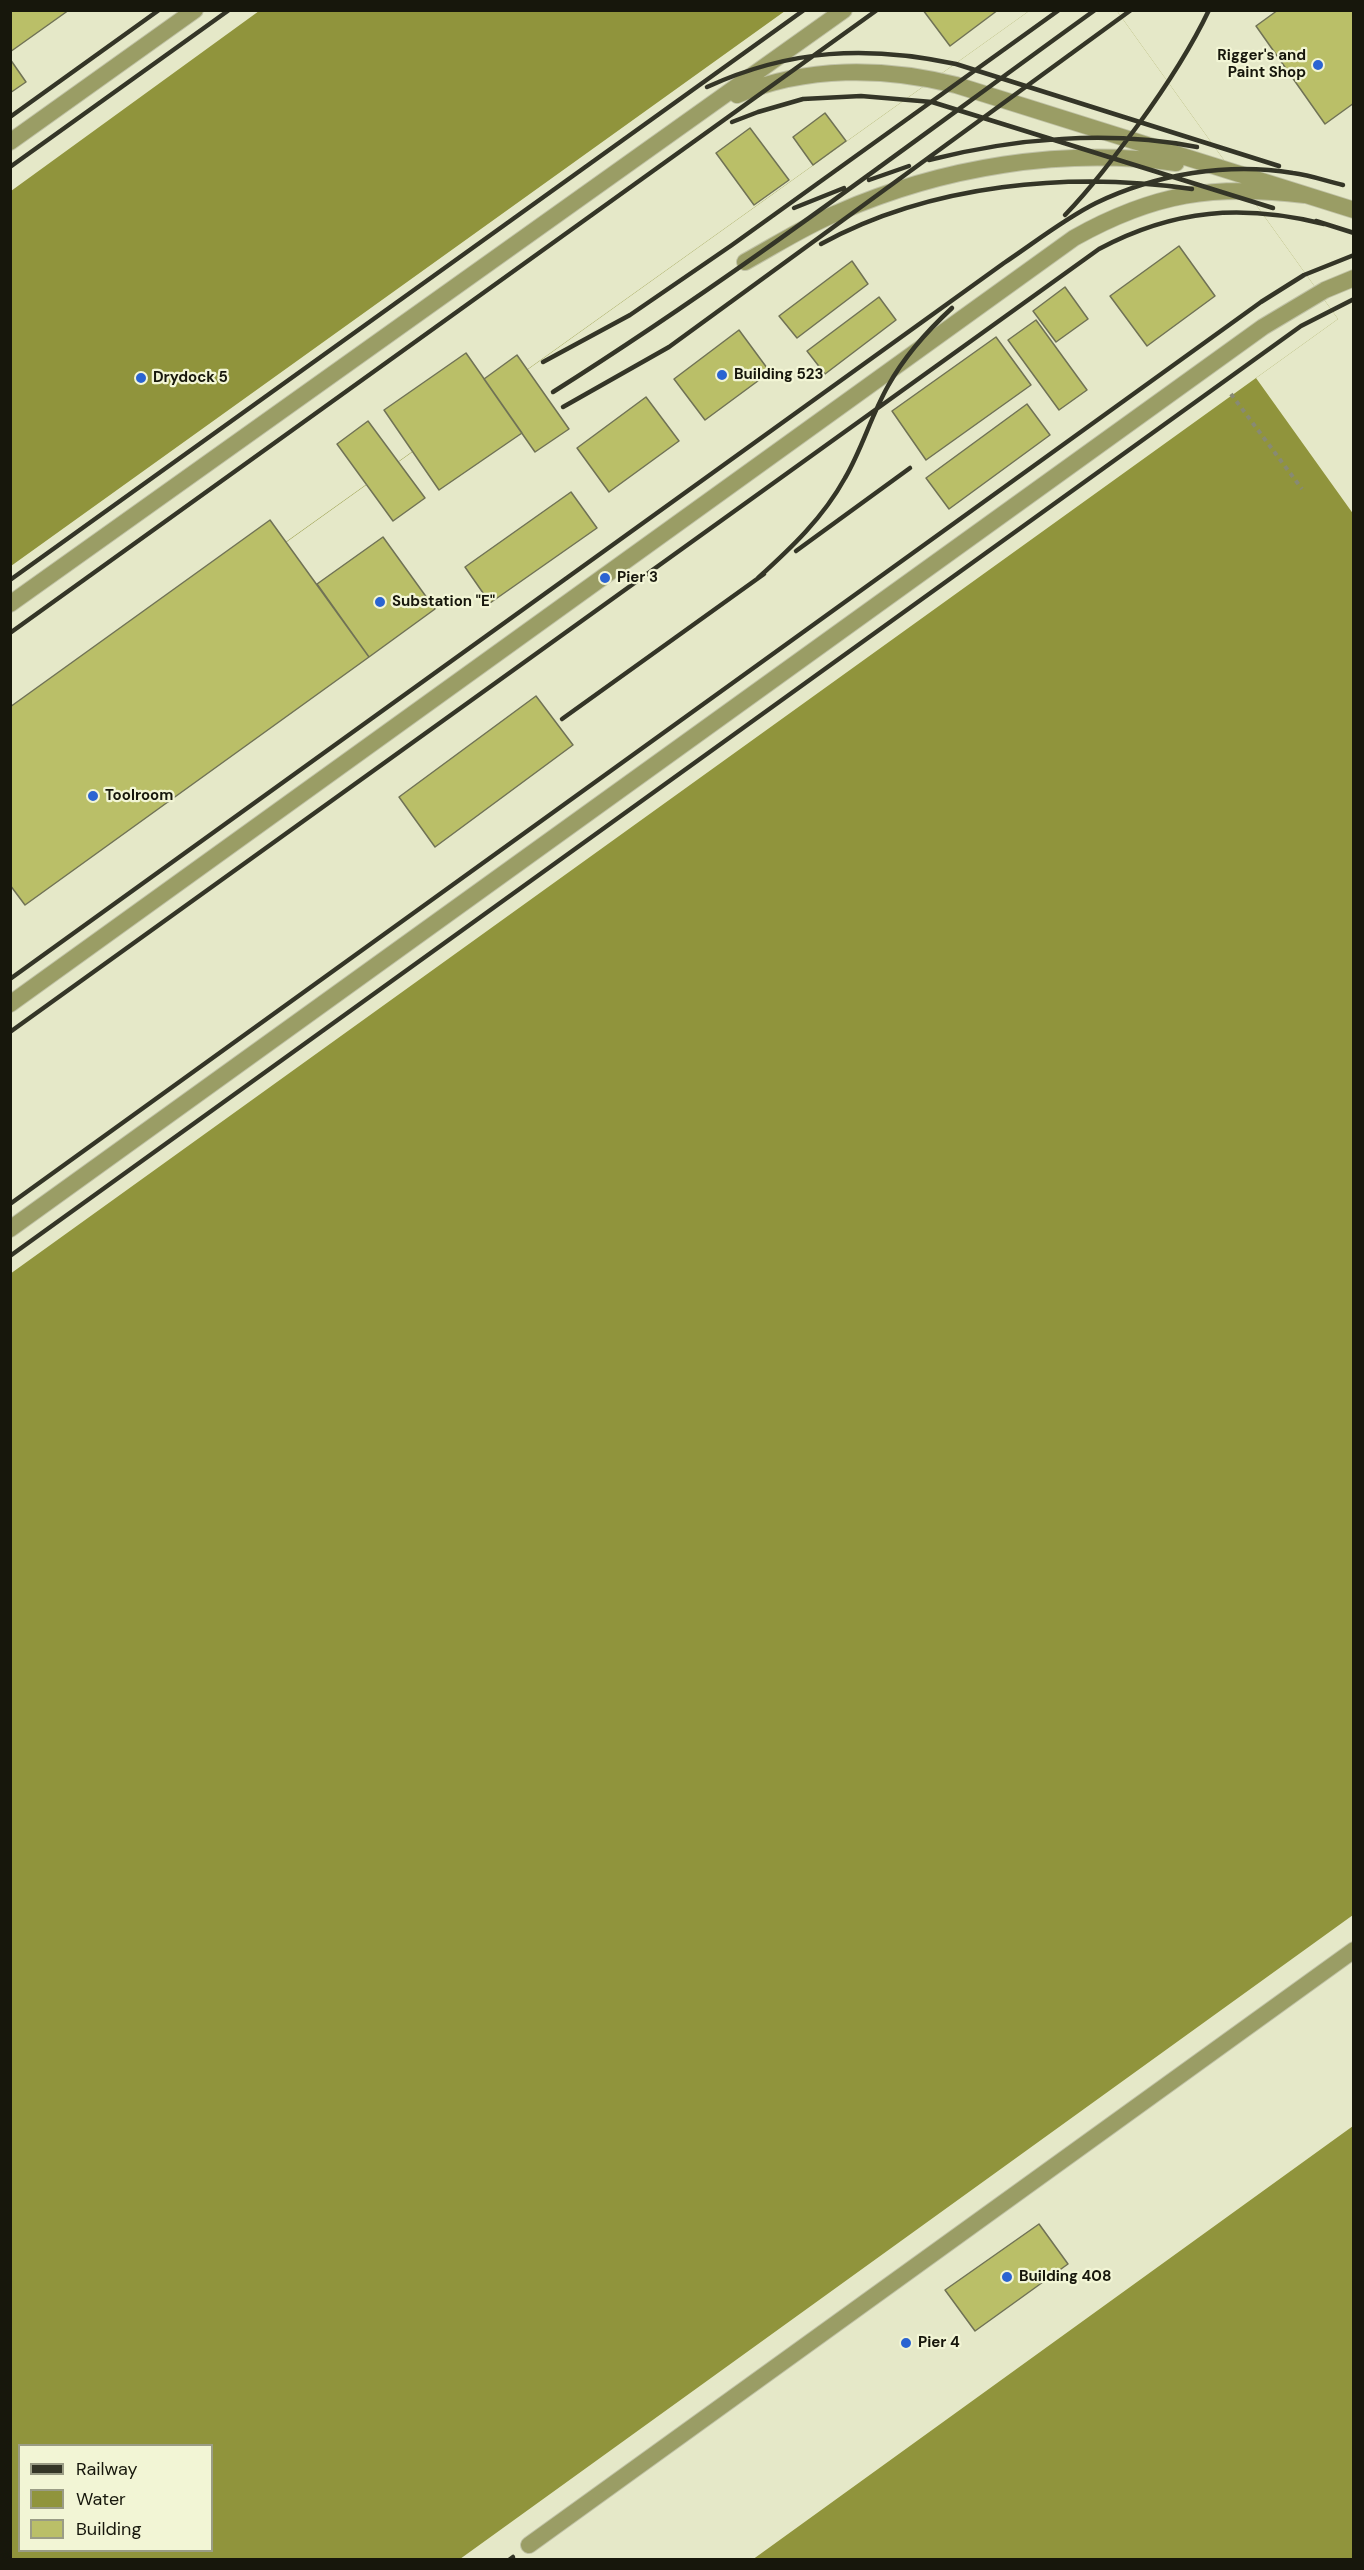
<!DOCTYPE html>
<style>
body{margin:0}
#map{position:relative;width:1364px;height:2570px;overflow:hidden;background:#e5e8c8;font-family:"DM Sans",sans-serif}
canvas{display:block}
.frame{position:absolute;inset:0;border:12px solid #17170c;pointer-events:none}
.legend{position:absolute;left:18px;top:2444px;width:195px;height:108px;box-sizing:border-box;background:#f2f5d5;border:2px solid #9a9c85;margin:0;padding:8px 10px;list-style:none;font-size:18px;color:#17170c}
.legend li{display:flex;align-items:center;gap:12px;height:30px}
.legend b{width:30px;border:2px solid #9a9c85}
</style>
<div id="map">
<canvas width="1364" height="2570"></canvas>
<div class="frame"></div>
<ul class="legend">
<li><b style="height:8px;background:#343527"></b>Railway</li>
<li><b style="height:16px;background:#90943c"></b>Water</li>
<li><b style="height:16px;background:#babf68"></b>Building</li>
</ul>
</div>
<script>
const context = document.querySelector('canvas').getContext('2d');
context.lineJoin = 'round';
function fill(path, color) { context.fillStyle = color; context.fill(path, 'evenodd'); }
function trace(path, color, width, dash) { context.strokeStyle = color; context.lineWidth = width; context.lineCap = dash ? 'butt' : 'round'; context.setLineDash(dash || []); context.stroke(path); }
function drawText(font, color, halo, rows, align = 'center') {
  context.font = font + ' "DM Sans",sans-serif'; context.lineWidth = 4.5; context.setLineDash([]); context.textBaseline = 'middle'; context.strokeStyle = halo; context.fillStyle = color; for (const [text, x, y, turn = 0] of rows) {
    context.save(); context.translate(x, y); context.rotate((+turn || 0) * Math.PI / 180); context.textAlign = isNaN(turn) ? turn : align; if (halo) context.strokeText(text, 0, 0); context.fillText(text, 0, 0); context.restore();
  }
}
fill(new Path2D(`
 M259,11H785L11,566V191Z
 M1029,11H1117L1338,319L1256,378L1354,515L1353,2559H11L10,739ZM20,2446H212V2550H20Z`), '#90943c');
fill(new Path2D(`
 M1029,11H1117L1338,319L10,1274L11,739Z
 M1353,1915V2126L752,2560L460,2559Z`), '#e5e8c8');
const building = new Path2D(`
 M10,10H69L10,52Z
 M923,10H998L950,46Z
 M1278,10H1354V103L1325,124L1256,26Z
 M10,59L26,82L10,93Z
 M825,113L846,141L813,165L793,137Z
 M750,128L789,180L754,205L716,153Z
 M1179,246L1215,296L1147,346L1110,296Z
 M852,261L868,284L797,338L779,316Z
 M1065,287L1088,319L1056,342L1033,311Z
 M879,297L896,320L825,374L807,351Z
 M1036,320L1087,390L1059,410L1008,340Z
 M739,330L770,372L705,420L674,379Z
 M996,337L1031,385L926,460L892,411Z
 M466,353L522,433L439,490L384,410Z
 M517,355L569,429L535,452L484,379Z
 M646,397L679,441L609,492L577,448Z
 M1027,404L1050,435L949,509L926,478Z
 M368,421L425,498L393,521L337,444Z
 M571,492L597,528L490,603L465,567Z
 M270,520L369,657L25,905L10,885V707Z
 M383,537L435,609L369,657L317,584Z
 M536,696L573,745L435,847L399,797Z
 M1039,2224L1068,2264L975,2331L945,2290Z`);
fill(building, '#babf68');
trace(building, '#707255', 1.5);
const service = new Path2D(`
 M737,95C806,66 884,67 956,85L1354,210
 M10,142L195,10
 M745,262C776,245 805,226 837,213C942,167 1063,147 1176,163
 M10,604L844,10
 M10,1004L1074,238C1154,193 1214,184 1305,195
 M10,1229L1263,327L1325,290L1354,278
 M529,2545L1354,1950`);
trace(service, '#c0c2a6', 18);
trace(new Path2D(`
 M1231,394L1302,489`), '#888a73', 4, [4.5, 4.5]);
trace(service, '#9a9d65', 16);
trace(new Path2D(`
 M707,87C790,49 867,45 956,64L1279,166
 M10,117L159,10
 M732,122L758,112L803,99L861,96L932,102L1273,208
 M929,160C1015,138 1109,130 1197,147
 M10,167L229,10
 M869,180L909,166
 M794,208L844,188
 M1065,215C1092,187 1115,156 1138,125C1165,88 1189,52 1209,10
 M1316,221L1354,233
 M821,244C930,184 1071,171 1192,189
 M543,362L630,315L732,245L1059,10
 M553,392C740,274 916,139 1095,10
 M563,407L669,347L1131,10
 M796,551L910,468
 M758,578C791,548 823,518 845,478C862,449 871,416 888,386C904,357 927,331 952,308
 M10,580L804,10
 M10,633L877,10
 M562,719L764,574
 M10,979L1004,263C1034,243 1064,219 1096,203C1156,174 1228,162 1293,173C1310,175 1326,181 1343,185
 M10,1032L1099,249C1174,209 1242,204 1324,224
 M10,1204L1261,302L1304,275L1354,255
 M10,1256L1301,326L1354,299
 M509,2560L513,2557`), '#343527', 4.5);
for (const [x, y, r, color] of [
 [1318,65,6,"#2a64d2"],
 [722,375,6,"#2a64d2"],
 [141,378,6,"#2a64d2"],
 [605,578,6,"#2a64d2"],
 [380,602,6,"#2a64d2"],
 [93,796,6,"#2a64d2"],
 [1007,2277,6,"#2a64d2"],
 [906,2343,6,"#2a64d2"]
]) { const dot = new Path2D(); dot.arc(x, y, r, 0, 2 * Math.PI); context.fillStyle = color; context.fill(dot); trace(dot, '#f2f5d5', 2); }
drawText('bold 15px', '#17170c', '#f2f5d5', [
 ["Rigger's and",1306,56,"right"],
 ["Paint Shop",1306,73,"right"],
 ["Building 523",734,375],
 ["Drydock 5",153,378],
 ["Pier 3",617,578],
 ["Substation \"E\"",392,602],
 ["Toolroom",105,796],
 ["Building 408",1019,2277],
 ["Pier 4",918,2343]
], 'left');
</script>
